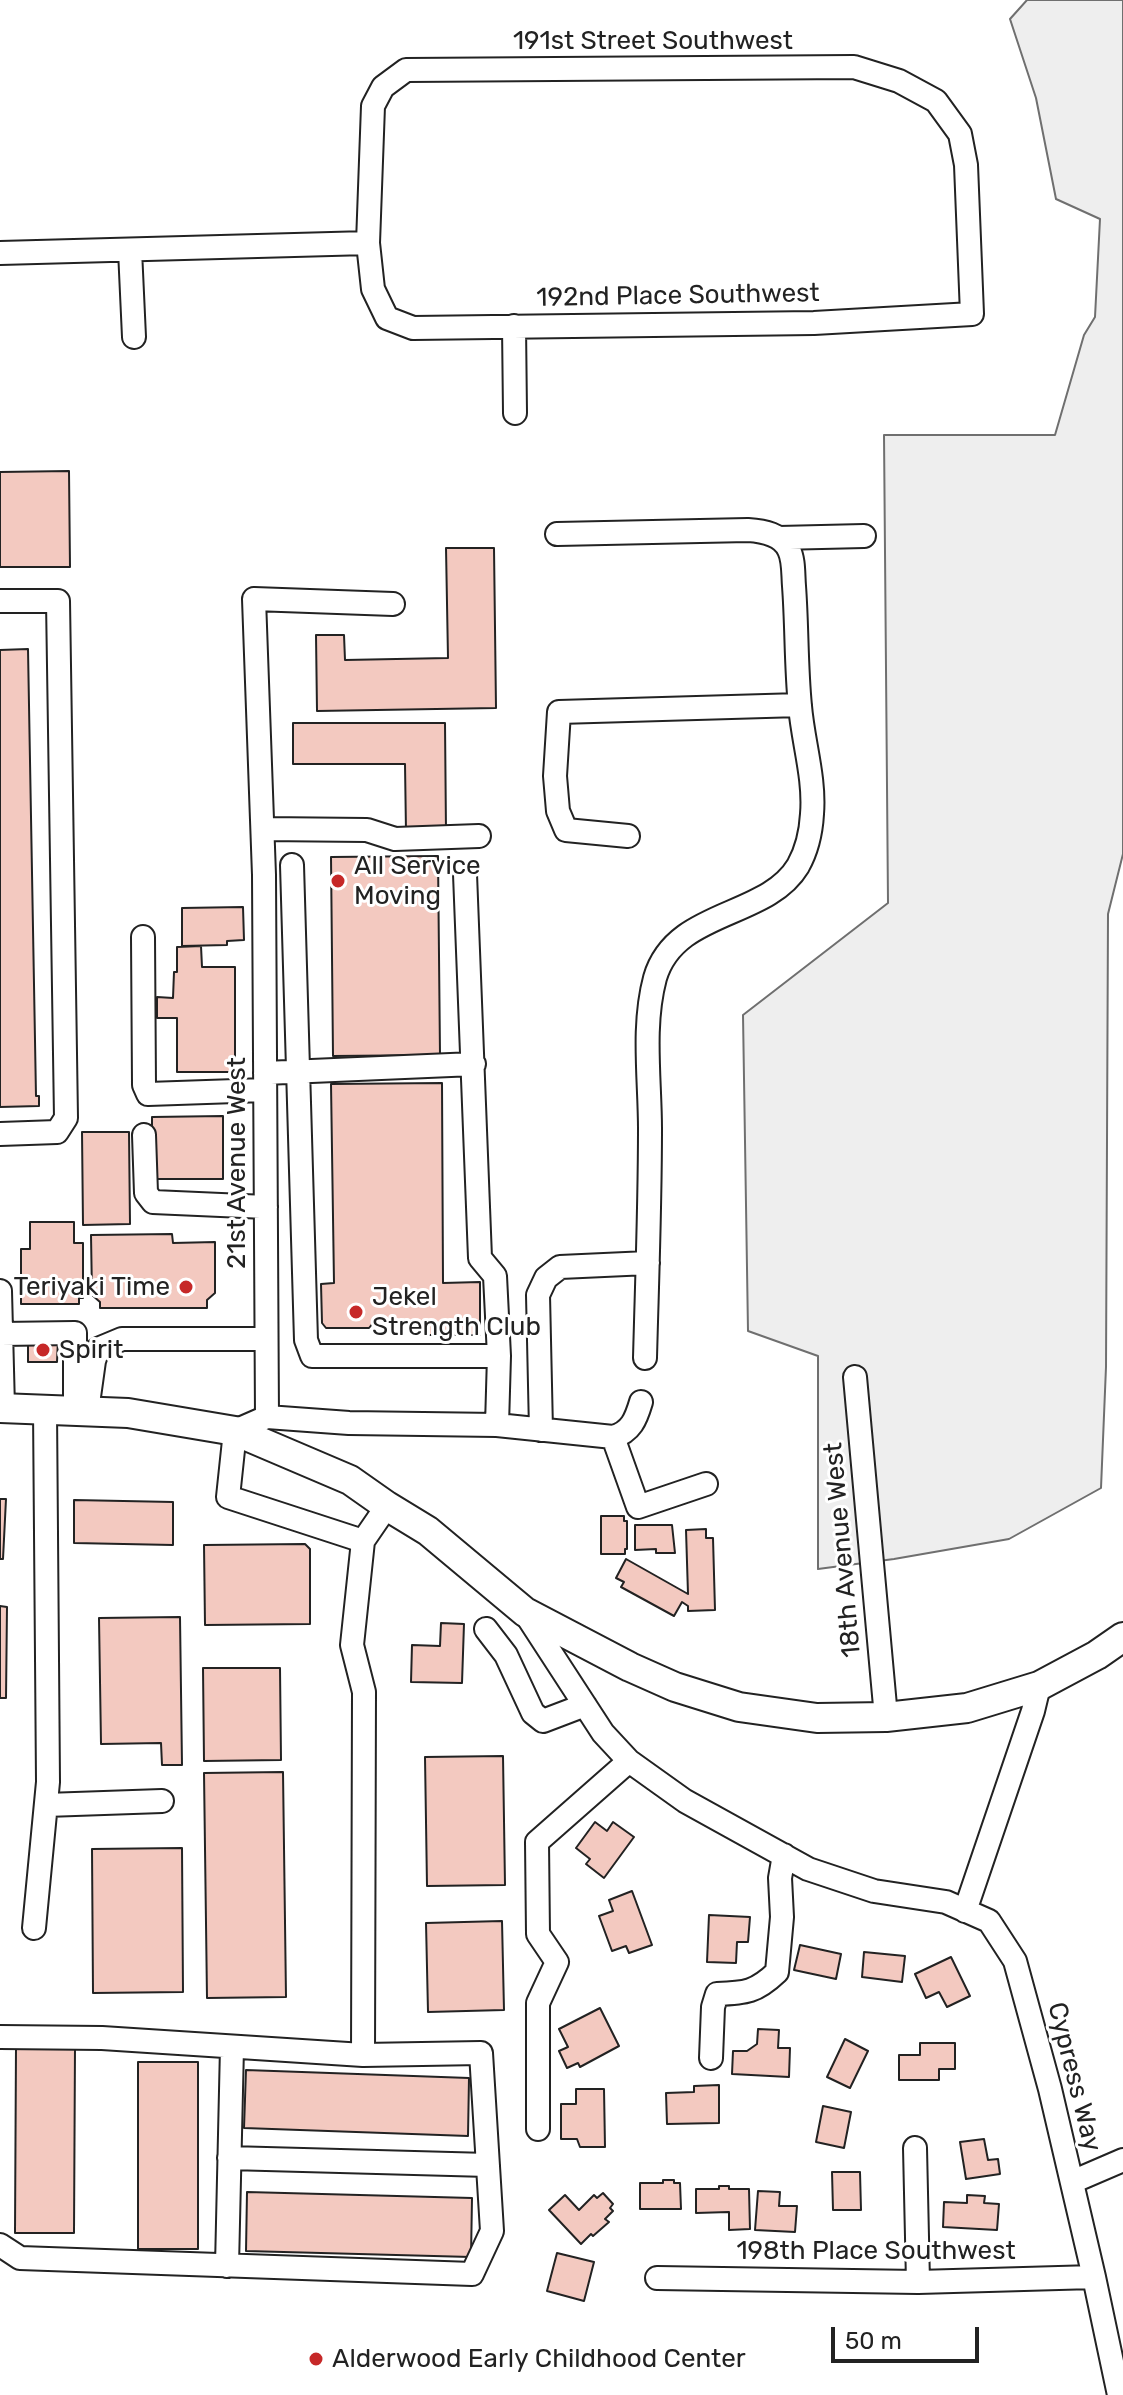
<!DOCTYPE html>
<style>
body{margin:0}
#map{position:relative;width:1123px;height:2395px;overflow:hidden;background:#fff;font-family:Rubik,sans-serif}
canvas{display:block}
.scale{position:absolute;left:831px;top:2327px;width:148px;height:36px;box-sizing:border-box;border:4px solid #222;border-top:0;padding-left:10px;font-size:24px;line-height:28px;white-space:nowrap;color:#222;-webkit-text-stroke:6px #fff;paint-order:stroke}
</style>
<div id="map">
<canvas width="1123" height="2395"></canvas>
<div class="scale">50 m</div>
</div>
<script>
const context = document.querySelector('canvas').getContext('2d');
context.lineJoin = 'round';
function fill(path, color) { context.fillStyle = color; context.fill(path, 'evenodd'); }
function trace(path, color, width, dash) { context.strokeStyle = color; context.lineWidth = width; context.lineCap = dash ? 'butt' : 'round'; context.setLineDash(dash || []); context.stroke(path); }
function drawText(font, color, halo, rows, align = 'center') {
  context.font = font + ' Rubik,sans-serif'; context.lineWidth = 6; context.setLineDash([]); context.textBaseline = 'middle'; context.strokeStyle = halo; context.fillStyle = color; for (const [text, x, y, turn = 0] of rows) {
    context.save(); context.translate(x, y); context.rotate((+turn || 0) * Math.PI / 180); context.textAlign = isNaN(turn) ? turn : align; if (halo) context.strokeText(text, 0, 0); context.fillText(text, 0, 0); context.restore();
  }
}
const green = new Path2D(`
 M1027,0H1123V854L1108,914L1106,1367L1101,1488L1009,1539L894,1559L818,1569V1356L748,1331L743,1015L888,903L884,435H1055L1084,335L1095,317L1100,219L1056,199L1036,98L1010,19Z`);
fill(green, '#eee');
trace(green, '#6f6f6f', 2);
const building = new Path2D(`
 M69,471L70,567H0V472Z
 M446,548H494L496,708L317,711L316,635H344L345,660L448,658Z
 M28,649L36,1096H39V1106L0,1107V650Z
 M293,723H445L446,832H406L405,764H293Z
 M438,856L440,1055L333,1056L331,857Z
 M243,907L244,940L227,941V945L182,946V908Z
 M201,946L202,967H235V1072H177V1018H157V997L173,998L174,972H177V947Z
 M442,1083L443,1283L480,1282V1335H428L413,1322L373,1323L369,1328H326L322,1323L321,1284L334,1283L331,1084Z
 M223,1116V1179H152V1117Z
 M82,1132H129L130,1224L83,1225Z
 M30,1222H74V1243H83V1298H79V1304H21V1249H30Z
 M172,1234L173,1243L215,1242V1293L207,1300V1308H100V1302L92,1295L91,1235Z
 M28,1339H58L57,1362H28Z
 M0,1499H6L3,1559H0Z
 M74,1500L173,1502V1545L74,1543Z
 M601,1516H624V1521H627V1549H625V1554H601Z
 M635,1525H672L675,1553H656V1549L635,1550Z
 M706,1529V1538H713L715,1610L688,1611V1606L682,1602L674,1616L621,1587L624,1582L616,1578L626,1559L688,1594L686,1530Z
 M305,1544L310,1549V1624L205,1625L204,1545Z
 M0,1606L7,1607L6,1698H0Z
 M180,1617L182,1765H162L161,1743L101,1744L99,1618Z
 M441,1623L464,1624L462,1683L411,1682L412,1645L440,1646Z
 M203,1668H280L281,1760L204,1761Z
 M503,1756L505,1885L427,1886L425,1757Z
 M283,1772L286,1997L207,1998L204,1773Z
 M595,1822L607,1831L613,1822L634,1837L604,1878L586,1864L590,1859L576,1848Z
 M182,1848L183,1992L93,1993L92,1849Z
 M632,1891L652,1945L629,1953L626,1946L612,1951L599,1916L613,1911L609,1900Z
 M709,1915L750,1917L748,1942H737L736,1963L707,1962Z
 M502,1921L504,2010L428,2012L426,1923Z
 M800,1945L841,1954L836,1979L794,1970Z
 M864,1952L905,1956L902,1982L862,1977Z
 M951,1957L970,1996L947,2007L939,1992L926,1998L915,1974Z
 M600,2008L619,2046L580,2067L578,2063L567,2068L559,2051L568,2047L559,2029Z
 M758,2029L779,2030L778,2048H790L789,2077L732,2074L733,2051H747L757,2044Z
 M845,2039L868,2051L850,2088L827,2077Z
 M920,2043H955V2069H939V2080H899V2055H920Z
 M16,2046H75L74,2233H15Z
 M138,2062H198V2249H138Z
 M246,2070L469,2078L468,2136L244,2128Z
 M719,2085V2123L667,2124L666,2093L694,2092V2086Z
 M576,2089H604L605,2147H580L577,2139H561V2104H576Z
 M823,2106L851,2112L844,2148L816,2142Z
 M984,2139L988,2160L998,2159L1000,2174L966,2179L960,2142Z
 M832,2172H860L861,2210H833Z
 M663,2180H674V2183H680L681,2209H640V2183H663Z
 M719,2186H729V2189H749L750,2229L729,2230V2212L696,2213V2189H719Z
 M758,2191L780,2192L779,2206H797L795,2232L755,2230Z
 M247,2192L472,2198L471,2257L246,2251Z
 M603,2193L613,2204L610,2208L613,2211L605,2219L609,2222L593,2236L591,2234L581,2244L549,2210L565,2195L579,2210L594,2195L597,2198Z
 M967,2195L985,2196L984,2203L999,2204L997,2230L943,2227L944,2202L967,2203Z
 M557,2253L594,2262L584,2301L547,2291Z`);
fill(building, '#f3c9c0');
trace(building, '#222', 2);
const minor = new Path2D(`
 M854,67L899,81L936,101L960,134L966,165L972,314L814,323L413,328L387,318L373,289L368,243L373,106L383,87L406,70Z
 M130,250L134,337
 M0,253L368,243
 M514,326L515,413
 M557,534L748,530C763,531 782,534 789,550C794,560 793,574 794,586C797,626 796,666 800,706C803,742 815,778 812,814C811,832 807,850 798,866C766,919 675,909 655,978C642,1026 650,1080 650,1129C650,1205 647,1282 645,1358
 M779,538L864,536
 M0,601H58L66,1118L57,1132L0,1134
 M263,829L367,830L395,839L479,836
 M628,836L566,830L558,811L555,776L559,712L800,705
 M292,865L306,1340L312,1356H499
 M465,874L480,1258L495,1276L499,1356L497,1425
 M143,937L144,1085L148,1094L265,1090
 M265,1073L474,1064
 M144,1135L146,1193L153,1202L266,1207
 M0,1291L3,1408
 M1,1334L75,1333V1410
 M855,1377L886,1717
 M87,1411L94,1361L98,1349L122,1339H266
 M267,1417L264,875L254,599L393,604
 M541,1430L538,1295L546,1278L560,1267L648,1263
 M613,1437L638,1507L706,1484
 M363,1541L228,1497L235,1431L267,1417L349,1423L497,1425L613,1437C631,1432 636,1419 641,1402
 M525,1613L603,1733L629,1761L685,1801L808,1869L874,1891L946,1902L989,1921L1015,1961L1050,2089L1094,2277L1119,2395
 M486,1629L506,1655L533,1713L543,1721L585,1705
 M46,1805L162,1801
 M965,1911L1033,1711L1039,1686
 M34,1928L48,1782L45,1409
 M0,2037L102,2038L363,2055L481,2053L492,2231L472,2274L20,2258L0,2245
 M363,2055L364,1692L352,1645L363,1541L387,1506
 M711,2058L713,2007L717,1994C746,1993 756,1992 777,1972L782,1917L780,1878L784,1855
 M538,2129V2003L557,1962L538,1934L537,1842L629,1761
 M915,2148L918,2282
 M229,2158L488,2165
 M1072,2182L1123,2160
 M227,2266L232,2047
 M657,2278L918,2282L1094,2277`);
const major = new Path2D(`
 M0,1408L128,1413L235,1431L350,1480L387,1506L428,1531L525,1612L630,1667L675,1687L739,1707L817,1718L886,1717L967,1708L1039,1686L1097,1655L1123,1637`);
trace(minor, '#222', 26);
trace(major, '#222', 32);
trace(minor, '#fff', 22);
trace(major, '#fff', 28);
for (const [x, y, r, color] of [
 [338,881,8,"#c62828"],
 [186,1287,8,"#c62828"],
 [356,1312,8,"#c62828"],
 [43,1350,8,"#c62828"],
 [316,2359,8,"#c62828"]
]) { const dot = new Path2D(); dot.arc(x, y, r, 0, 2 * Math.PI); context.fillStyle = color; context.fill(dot); trace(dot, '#fff', 3); }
drawText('26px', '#222', '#fff', [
 ["191st Street Southwest",653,41],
 ["192nd Place Southwest",678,296,-1],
 ["21st Avenue West",237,1163,-90],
 ["18th Avenue West",843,1550,-95],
 ["Cypress Way",1074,2077,76],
 ["198th Place Southwest",876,2251]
]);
drawText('26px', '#222', '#fff', [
 ["All Service",354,866],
 ["Moving",354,896],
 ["Teriyaki Time",170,1287,"right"],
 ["Jekel",372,1297],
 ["Strength Club",372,1327],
 ["Spirit",59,1350],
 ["Alderwood Early Childhood Center",332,2359]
], 'left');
</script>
